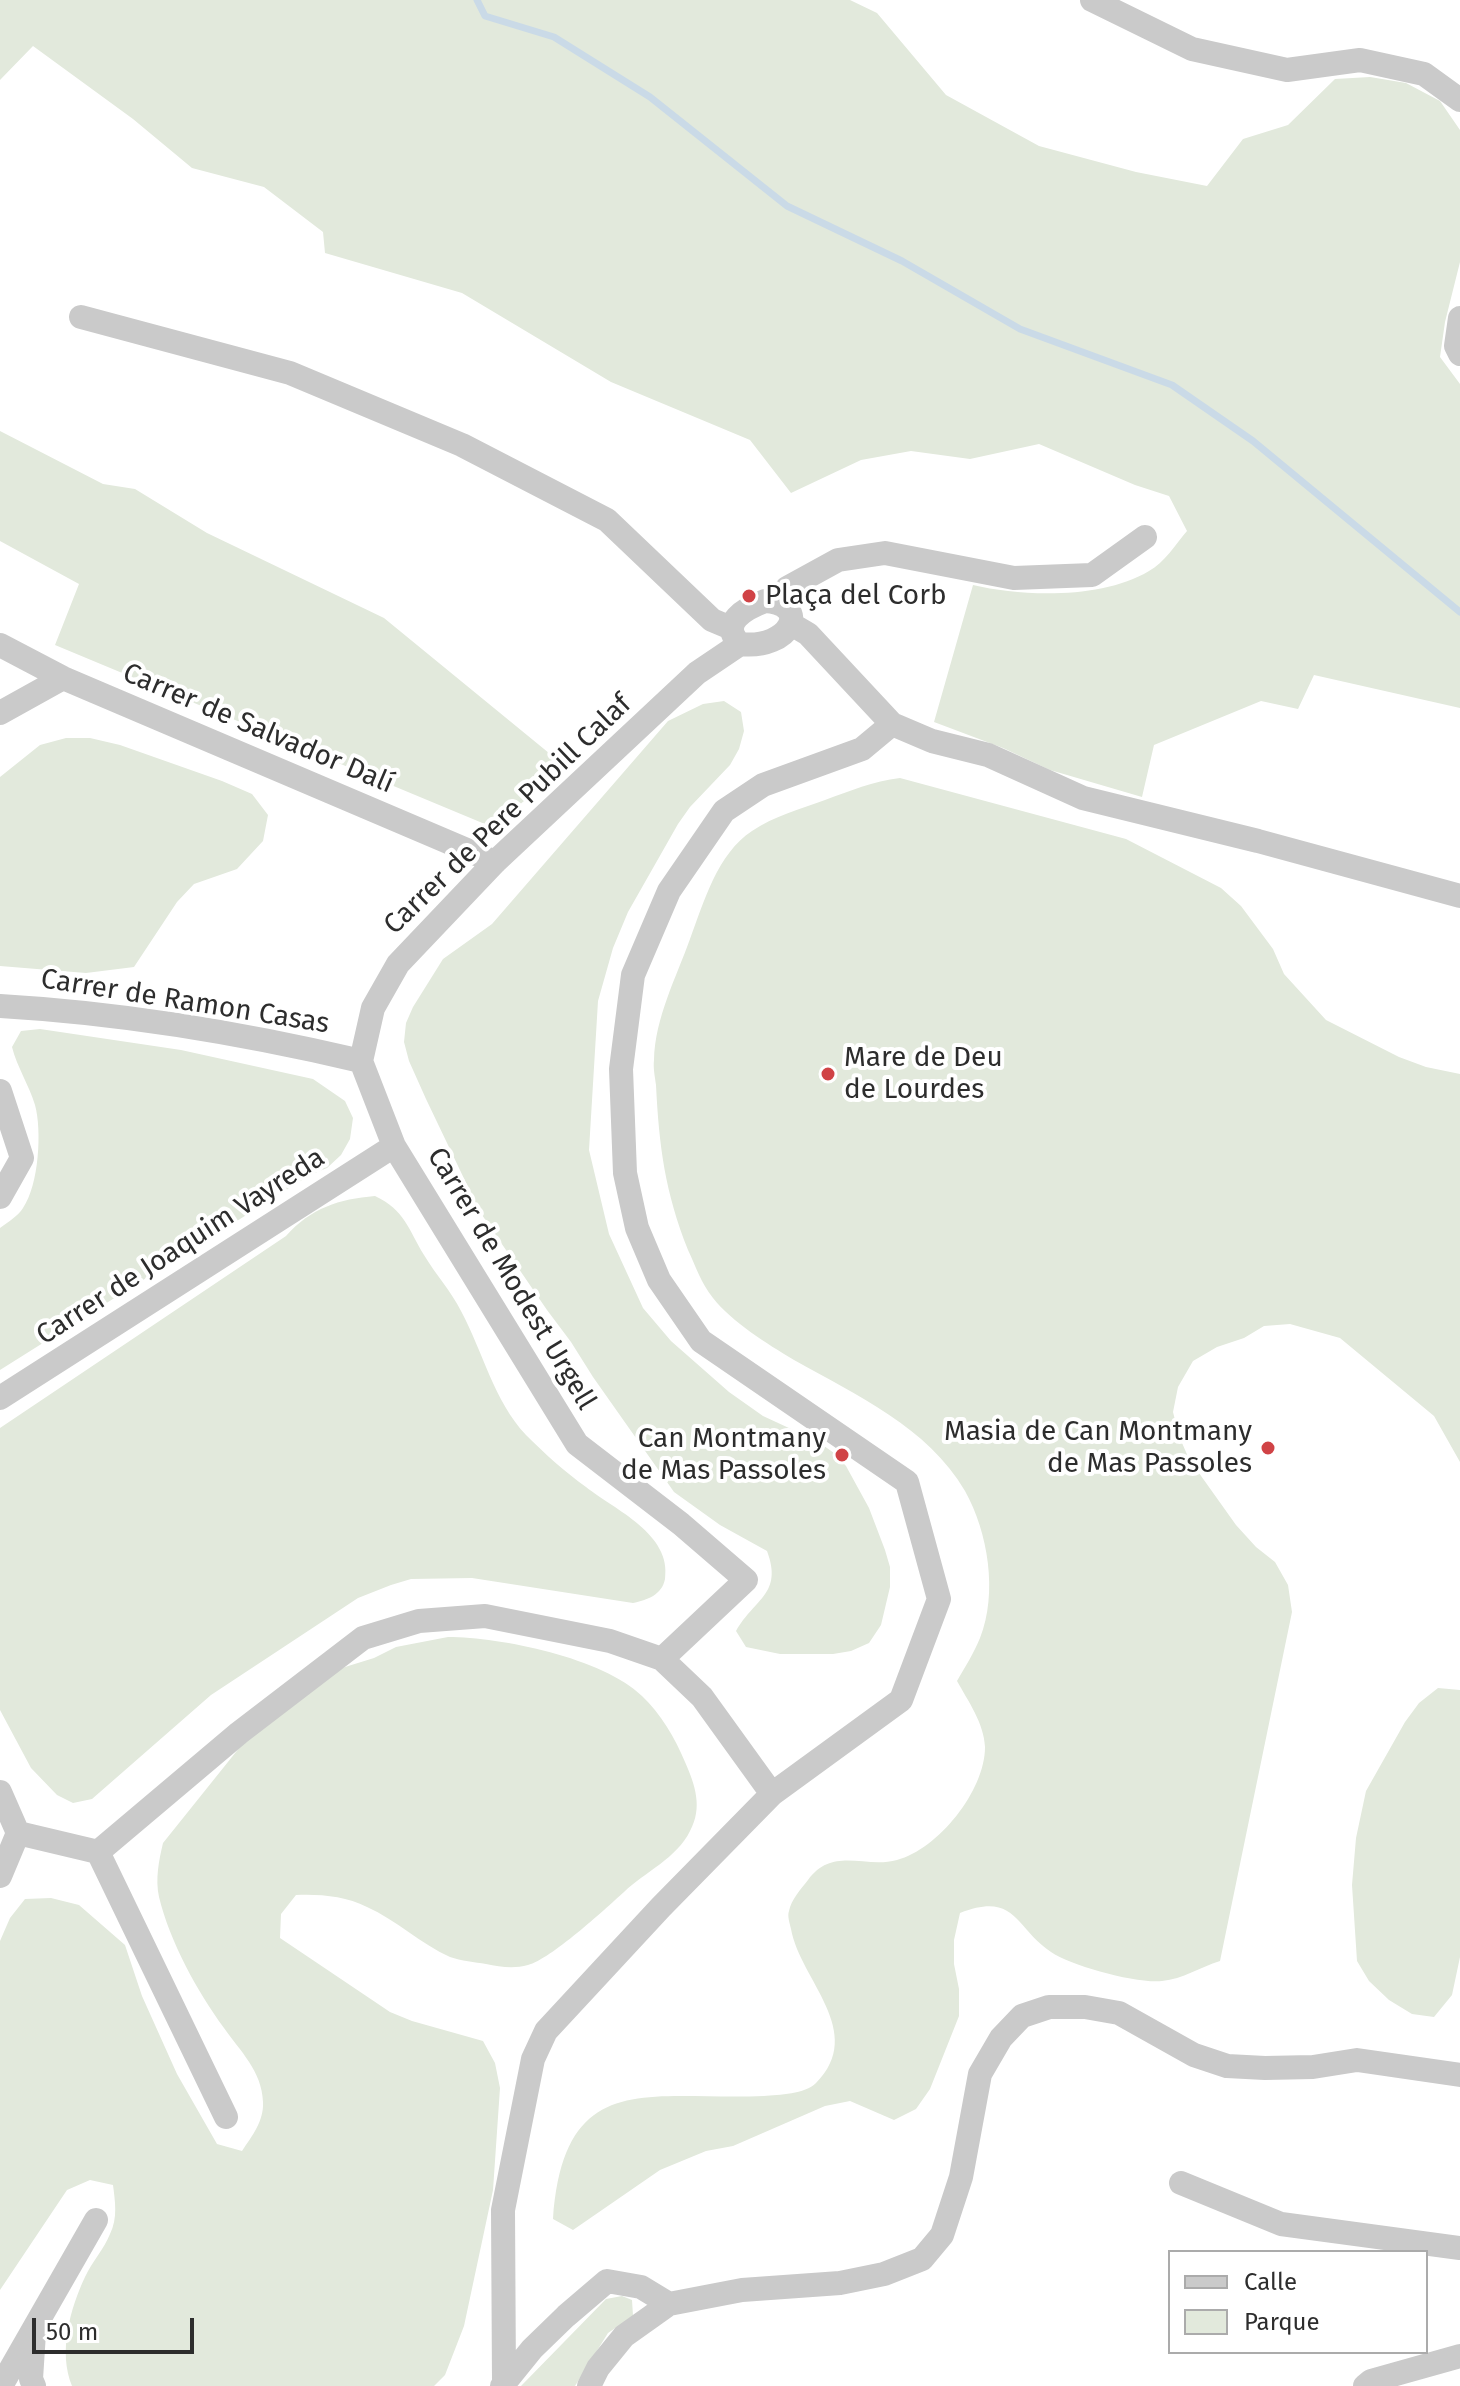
<!DOCTYPE html>
<meta charset="utf-8">
<style>
body{margin:0}
#map{position:relative;width:1460px;height:2386px;overflow:hidden;background:#fff;font-family:"Fira Sans",sans-serif}
canvas{display:block}
.legend{position:absolute;left:1168px;top:2250px;width:260px;height:104px;box-sizing:border-box;background:#fff;border:2px solid #ababab;margin:0;padding:10px 14px;list-style:none;font-size:24px;color:#2d2d2d}
.legend li{display:flex;align-items:center;gap:16px;height:40px}
.legend b{width:40px;border:2px solid #ababab}
.scale{position:absolute;left:32px;top:2318px;width:162px;height:36px;box-sizing:border-box;border:4px solid #2d2d2d;border-top:0;padding-left:10px;font-size:24px;line-height:28px;white-space:nowrap;color:#2d2d2d;-webkit-text-stroke:6px #fff;paint-order:stroke}
</style>
<div id="map">
<canvas width="1460" height="2386"></canvas>
<ul class="legend">
<li><b style="height:10px;background:#cacaca"></b>Calle</li>
<li><b style="height:22px;background:#e2e9dc"></b>Parque</li>
</ul>
<div class="scale">50 m</div>
</div>
<script>
const context = document.querySelector('canvas').getContext('2d');
context.lineJoin = 'round';
function fill(path, color) { context.fillStyle = color; context.fill(path, 'evenodd'); }
function trace(path, color, width, dash) { context.strokeStyle = color; context.lineWidth = width; context.lineCap = dash ? 'butt' : 'round'; context.setLineDash(dash || []); context.stroke(path); }
function drawText(font, color, halo, rows, align = 'center') {
  context.font = font + ' "Fira Sans",sans-serif'; context.lineWidth = 8; context.setLineDash([]); context.textBaseline = 'middle'; context.strokeStyle = halo; context.fillStyle = color; for (const [text, x, y, turn = 0] of rows) {
    context.save(); context.translate(x, y); context.rotate((+turn || 0) * Math.PI / 180); context.textAlign = isNaN(turn) ? turn : align; if (halo) context.strokeText(text, 0, 0); context.fillText(text, 0, 0); context.restore();
  }
}
fill(new Path2D(`
 M0,0H850L877,13L946,95L1039,146L1136,172L1207,186L1243,139L1288,125L1335,79L1370,77L1406,83L1440,101L1460,130V262L1445,322L1440,357L1460,384V708L1314,675L1298,709L1261,701L1154,745L1142,797L1050,770L1003,748L934,722L973,585C1023,597 1103,599 1149,571C1164,563 1176,544 1187,531L1169,496L1135,485L1039,444L970,459L911,451L861,460L791,493L750,440L611,382L462,293L325,253L323,232L264,187L192,168L133,119L33,46L0,80Z
 M0,431L103,484L135,489L207,533L384,618L566,767L492,827L55,645L79,584L0,541Z
 M724,701L741,712L744,731L739,749L730,765L690,807L678,824L628,912L613,948L598,1001L589,1150L609,1234L643,1308L671,1341L729,1392L763,1416L817,1441L834,1453L846,1466L869,1508L885,1550L890,1567V1587L881,1625L869,1643L851,1651L833,1654H780L746,1647L736,1631C755,1598 783,1594 767,1551L720,1525L674,1492L593,1377L571,1342L547,1310L480,1212L426,1099L409,1061L404,1042L406,1023L413,1007L443,959L492,924L668,721L703,704Z
 M66,738H90L120,745L222,781L252,794L268,815L263,841L237,869L194,884L177,902L134,967L86,973L0,966V777L40,745Z
 M900,778L1126,839L1221,888L1241,906L1273,949L1284,974L1326,1020L1399,1057L1426,1067L1460,1074V1462L1434,1416L1340,1338L1290,1324L1264,1326L1244,1338L1217,1347L1193,1361L1178,1387L1173,1412L1179,1436L1189,1459L1236,1525L1256,1547L1275,1562L1288,1585L1292,1612L1220,1961C1200,1967 1183,1979 1162,1981C1138,1984 1071,1966 1051,1952C1015,1928 1016,1891 960,1913L954,1940V1964L959,1989V2016L930,2089L916,2109L894,2120L850,2101L825,2106L733,2146L706,2151L660,2170L573,2230L553,2219C564,2067 650,2101 764,2096C779,2095 805,2094 816,2083C867,2032 800,1980 791,1929C790,1924 787,1916 789,1911C791,1900 801,1889 808,1880C833,1846 865,1869 897,1860C938,1849 985,1791 985,1747C984,1723 968,1701 957,1681C965,1667 974,1653 980,1638C998,1593 988,1532 965,1491C928,1427 856,1395 794,1360C766,1343 733,1323 713,1298C701,1283 696,1267 688,1250C665,1192 659,1146 656,1085C655,1077 653,1068 654,1060C655,1018 676,978 690,939C704,902 717,854 752,831C774,816 801,809 825,800C850,791 873,781 900,778Z
 M40,1029L181,1050L313,1079L345,1101L353,1118L350,1139L341,1155L327,1168L310,1175L0,1370V1228C8,1222 18,1216 23,1208C39,1185 42,1130 35,1105C29,1085 17,1067 12,1047L21,1031Z
 M375,1196C405,1210 408,1229 424,1255C436,1275 451,1291 461,1311C483,1352 494,1401 526,1435C544,1453 565,1472 586,1487C615,1510 672,1534 665,1579C662,1595 647,1600 633,1603L472,1578L411,1579L391,1585L358,1598L211,1695L92,1799L73,1803L57,1795L31,1768L0,1710V1428L286,1236C311,1208 339,1199 375,1196Z
 M448,1637C501,1637 603,1658 642,1696C661,1714 675,1738 685,1762C695,1785 703,1807 690,1831C677,1858 645,1872 624,1892C604,1910 551,1959 528,1965C514,1969 500,1967 486,1964C475,1962 461,1961 450,1957C421,1944 396,1920 367,1907C345,1896 320,1894 296,1895L281,1914L280,1938L390,2012L412,2021L483,2041L495,2063L500,2088L493,2190L464,2326L445,2375L434,2386H72C58,2352 70,2309 85,2277C92,2262 104,2249 110,2234C118,2218 115,2201 113,2185L90,2180L67,2190L0,2290V1941L10,1918L25,1899L51,1898L79,1905L125,1945L142,1996L177,2074L217,2144L242,2151C252,2136 264,2121 263,2102C262,2071 240,2051 224,2028C197,1991 170,1942 159,1897C155,1879 159,1860 163,1843L276,1702L345,1667L374,1658L396,1647Z
 M1438,1688L1460,1690V1957L1452,1995L1434,2017L1412,2014L1389,2000L1369,1981L1357,1961L1352,1885L1356,1838L1366,1791L1405,1722L1419,1703Z
 M622,2296L632,2300L633,2316L608,2333L575,2386H521L606,2299Z`), '#e2e9dc');
trace(new Path2D(`
 M477,0L485,16L554,37L650,97L787,206L902,261L1020,329L1172,385L1253,441L1460,612`), '#cadae7', 7);
trace(new Path2D(`
 M1092,0L1192,49L1287,70L1360,60L1424,74L1460,100
 M81,317L290,373L462,445L607,520L712,620L731,628
 M1460,318L1456,346L1460,354
 M765,601C812,604 791,650 740,644C718,623 746,608 765,601Z
 M777,602L787,588L838,560L885,553L1014,578L1092,575L1145,537
 M791,624L808,634L892,724L932,741L988,755L1083,798L1258,841L1460,896
 M0,645L63,678L495,862
 M0,713L63,678
 M0,1006C121,1013 242,1033 361,1061
 M361,1061L394,1146L577,1444L681,1524L746,1580L662,1659
 M361,1061L373,1008L398,964L495,862L697,673L740,644
 M0,1091L22,1158L0,1197
 M0,1398L394,1146
 M0,1792L18,1833L0,1876
 M18,1833L98,1852L226,2117
 M98,1852L239,1733L363,1638L419,1621L485,1616L610,1641L662,1659L702,1697L772,1794
 M1181,2183L1281,2224L1460,2248
 M504,2383L503,2210L533,2059L546,2031L661,1907L772,1794L901,1700L939,1599L907,1482L701,1341L659,1280L637,1228L625,1173L621,1069L633,975L669,891L724,811L763,785L862,749L892,724
 M1,2386L96,2220
 M34,2386L31,2379L34,2333
 M502,2386L532,2349L566,2316L607,2281L641,2287L669,2304
 M589,2386L598,2368L624,2336L669,2304L742,2290L840,2283L884,2274L922,2259L942,2235L961,2177L980,2074L1001,2038L1022,2016L1049,2007H1085L1119,2013L1194,2055L1227,2066L1265,2068L1313,2067L1357,2060L1460,2075
 M1365,2386L1371,2381L1460,2356`), '#cacaca', 24);
for (const [x, y, r, color] of [
 [749,596,8,"#d04346"],
 [828,1074,8,"#d04346"],
 [1268,1448,8,"#d04346"],
 [842,1455,8,"#d04346"]
]) { const dot = new Path2D(); dot.arc(x, y, r, 0, 2 * Math.PI); context.fillStyle = color; context.fill(dot); trace(dot, '#fff', 3); }
drawText('28px', '#2d2d2d', '#fff', [
 ["Plaça del Corb",765,596],
 ["Mare de Deu",844,1058],
 ["de Lourdes",844,1090],
 ["Masia de Can Montmany",1252,1432,"right"],
 ["de Mas Passoles",1252,1464,"right"],
 ["Can Montmany",826,1439,"right"],
 ["de Mas Passoles",826,1471,"right"]
], 'left');
drawText('28px', '#2d2d2d', '#fff', [
 ["Carrer de Salvador Dalí",258,729,23],
 ["Carrer de Pere Pubill Calaf",508,815,-44],
 ["Carrer de Ramon Casas",185,1002,9],
 ["Carrer de Joaquim Vayreda",181,1247,-33],
 ["Carrer de Modest Urgell",511,1279,59]
]);
</script>
